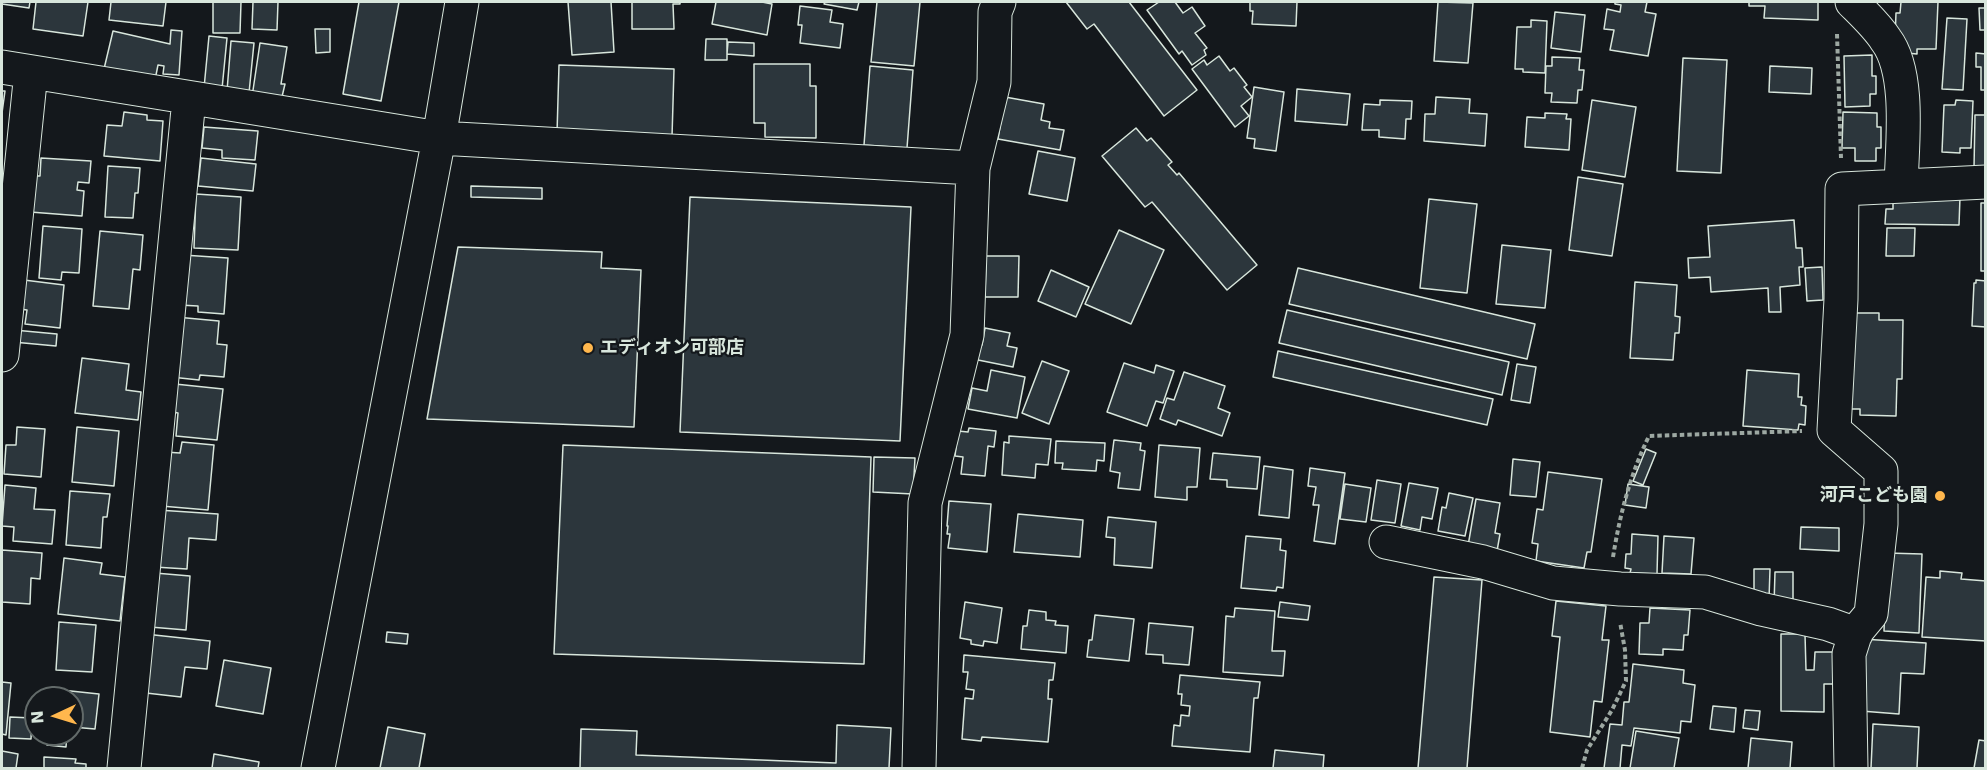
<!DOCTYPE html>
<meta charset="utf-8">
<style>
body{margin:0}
#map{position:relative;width:1987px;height:770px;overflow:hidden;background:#14181c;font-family:"DejaVu Sans",sans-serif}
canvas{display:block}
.frame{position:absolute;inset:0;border:3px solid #d8e6dc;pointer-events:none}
.north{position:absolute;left:24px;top:686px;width:60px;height:60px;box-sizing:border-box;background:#14181c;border:2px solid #626a69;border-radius:50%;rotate:266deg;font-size:16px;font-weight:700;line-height:24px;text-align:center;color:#d8e6dc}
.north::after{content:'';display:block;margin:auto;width:21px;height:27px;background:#ffb74d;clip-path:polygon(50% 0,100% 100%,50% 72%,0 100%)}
</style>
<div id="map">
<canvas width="1987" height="770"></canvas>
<div class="frame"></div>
<div class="north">N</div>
</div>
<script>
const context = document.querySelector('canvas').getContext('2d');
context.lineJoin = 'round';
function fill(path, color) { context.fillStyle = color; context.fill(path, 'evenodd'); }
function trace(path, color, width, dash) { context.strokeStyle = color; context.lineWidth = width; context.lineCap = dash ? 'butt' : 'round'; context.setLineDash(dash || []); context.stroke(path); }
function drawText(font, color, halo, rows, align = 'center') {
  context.font = font + ' "DejaVu Sans","Noto Sans JP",sans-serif'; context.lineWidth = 4.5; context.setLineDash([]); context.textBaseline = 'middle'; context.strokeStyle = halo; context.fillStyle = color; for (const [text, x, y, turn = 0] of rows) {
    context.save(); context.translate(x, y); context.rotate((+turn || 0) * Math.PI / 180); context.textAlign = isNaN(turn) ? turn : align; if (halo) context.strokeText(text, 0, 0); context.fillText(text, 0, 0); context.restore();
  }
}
const building = new Path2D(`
 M2,2H30L29,8L2,4Z
 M36,2H88L83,36L33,29Z
 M111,2H166L163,26L109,20Z
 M213,2H241L240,33H213Z
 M253,2H278L277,30L252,29Z
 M359,2H399L381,101L343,94Z
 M568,2H611L614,52L572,55Z
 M632,2H680V4H673L674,29H632Z
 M716,2H762L772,4L767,35L712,24Z
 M825,2H859L857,10L824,4Z
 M877,2H920L914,66L871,62Z
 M1066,2H1129L1197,90L1164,116L1094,24L1087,29Z
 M1159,2H1175L1183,13L1192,7L1205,26L1195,33L1207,48L1204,50L1206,55L1192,65L1182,51L1179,54L1147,10Z
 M1248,2H1297L1296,26L1252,24L1253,11H1250V2Z
 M1438,2L1473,3L1468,63L1434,61Z
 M1615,2H1647L1645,12L1656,14L1648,56L1610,50L1614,30L1604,29L1607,9L1620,12L1621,5L1615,4Z
 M1749,2H1818V20L1764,18L1765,6H1749Z
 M1901,2H1938L1936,49H1917V54L1906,53L1895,39L1896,13H1900Z
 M800,6L832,10L830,22L843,24L840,48L800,43L802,25H798Z
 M1979,8H1986V30H1980Z
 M1555,12L1585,15L1581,52L1551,48Z
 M1947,18L1967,19L1963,90L1942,89Z
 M1531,20L1547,21L1545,73L1523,72V69H1515L1517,27H1531Z
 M315,29H330V52L316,53Z
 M171,30L182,31L179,75L163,74L164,66L158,65L155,80L104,69L113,31L170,44Z
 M209,36L227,38L222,89L204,88Z
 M706,39H727V60H705Z
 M231,41L254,43L249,93L227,91Z
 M728,42L754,43V56L727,54Z
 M260,43L287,47L281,84H285L281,101L252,97Z
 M1976,53L1986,54V90H1981V67H1976Z
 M1872,55V76H1876V94H1870V106L1845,107L1844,56Z
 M1219,56L1230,71L1234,68L1247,85L1244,87L1252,97L1241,106L1249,116L1235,127L1192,69L1204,60L1207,65Z
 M1552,57L1580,58L1579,70H1584L1582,90H1578L1577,103L1551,102L1552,93H1545L1546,66H1552Z
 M1683,58L1727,60L1721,173L1677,171Z
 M754,64H810V86H816V138L765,137V123H754Z
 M559,65L674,69L672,137L557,133Z
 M870,66L913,70L907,148L864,145Z
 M1770,66L1812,68L1811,94L1769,92Z
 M1254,87L1284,92L1276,151L1254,148L1255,139L1247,138Z
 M1297,89L1350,94L1347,125L1295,121Z
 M2,91H5L2,113Z
 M1005,97L1044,104L1041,120L1050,122L1049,128L1064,130L1060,150L998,139Z
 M1436,97L1470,99L1469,113L1487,114L1485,146L1424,141L1425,114H1435Z
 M1380,100L1412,101L1411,119H1406L1405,139L1379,137V130H1362L1364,104L1380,105Z
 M1592,100L1636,107L1625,177L1582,170Z
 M1956,100L1973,101L1971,148H1960V153L1942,152L1944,105H1955Z
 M124,112L147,115V120L163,121L160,161L104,156L107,125L122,126Z
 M1843,112L1877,113V127H1881V148H1876V161H1855V148H1842Z
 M1545,113L1567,114L1566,119H1571L1569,150L1525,147L1527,117L1545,118Z
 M1975,115H1986V173L1974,168Z
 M204,127L258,131L255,160L222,158V150L202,148Z
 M1136,128L1147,141L1151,138L1172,162L1168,165L1177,175L1179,173L1257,265L1227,290L1152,202L1145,207L1102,156Z
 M1038,151L1075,158L1067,201L1029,194Z
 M41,158L91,161L89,183L78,182L77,190L84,191L82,216L30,212L32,176H40Z
 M201,158L256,164L253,191L198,186Z
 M108,166L140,168L138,193H135L133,218L105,217Z
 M1578,177L1623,184L1612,256L1569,250Z
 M471,186L542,188V199L471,197Z
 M196,194L241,197L238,250L194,248Z
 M1893,196L1960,197L1959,225L1885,224L1886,209H1893Z
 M690,197L911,207L900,441L680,432Z
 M1429,199L1477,204L1467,293L1420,288Z
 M1981,203H1986V271H1981Z
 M1794,220L1796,248H1802L1803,267H1799L1800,285L1780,287L1781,312H1769L1768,288L1711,292L1710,277L1689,278L1688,258L1710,257L1708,226Z
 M43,226L82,229L79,273L62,272L61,280L39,278Z
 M1887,228H1915L1914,256H1886Z
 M1119,230L1164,250L1131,324L1085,304Z
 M100,231L143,235L140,270L133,269L129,309L93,306Z
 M1502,245L1551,250L1545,308L1496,304Z
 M458,247L602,252L601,268L641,270L634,427L427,419Z
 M183,255L228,258L224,314L198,312V306L179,305Z
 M986,256H1019L1018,297H985Z
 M1822,267L1823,300L1807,301L1805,268Z
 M1298,268L1535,324L1527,359L1289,304Z
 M1051,270L1089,287L1076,317L1038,301Z
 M24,280L64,285L60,328L25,324L27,310L20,309Z
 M1976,280L1986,281V327L1972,326L1974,283H1976Z
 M1635,282L1677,285L1675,316L1680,317L1679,333H1675L1673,360L1630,358Z
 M1287,310L1509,362L1502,395L1279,343Z
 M1845,313H1879V320H1903L1902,379H1897L1896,416L1860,415V409H1848Z
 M176,317L219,321L217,344L227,345L224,377L200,375L199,380L171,377Z
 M985,328L1010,333L1007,346L1017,348L1013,367L973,359L976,343L982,345Z
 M14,330L57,334L56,346L13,342Z
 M1278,351L1493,399L1487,425L1273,377Z
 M82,358L129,364L126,390L141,392L138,420L75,413Z
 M1042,361L1069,371L1049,424L1022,413Z
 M1124,363L1154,373L1156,365L1174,371L1163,403L1156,401L1147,426L1107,412Z
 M1517,364L1536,367L1530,403L1511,400Z
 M991,370L1025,377L1017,418L968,409L972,388L987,391Z
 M1747,370L1799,374L1798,397H1802L1801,405L1806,406L1805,425L1799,424L1798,430L1743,426Z
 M1184,372L1225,386L1218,408L1230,413L1222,436L1178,420L1176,425L1160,419L1167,398L1174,400Z
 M175,384L223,389L217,440L176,436L178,413L173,412Z
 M17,427L45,429L41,477L4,474L6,445H16Z
 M77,427L119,431L114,486L72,482Z
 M969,428L996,431L994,447L988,446L985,476L961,474L963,457L955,456L958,431L968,432Z
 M1009,436L1051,439L1048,465L1036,464L1035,478L1002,475L1004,442L1009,443Z
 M1114,440L1141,443L1140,450L1145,451L1140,490L1118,488L1120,473L1110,471Z
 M1056,441L1105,443L1104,461L1097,460L1096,471L1062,469L1063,463H1055Z
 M182,442L214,445L208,510L161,506L165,452L180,453Z
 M563,445L871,457L864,664L554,654Z
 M1159,445L1200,448L1197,487H1187V500L1155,497Z
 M1646,449L1656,453L1643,485L1633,481Z
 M1213,453L1260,457L1257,489L1227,487V480L1210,479Z
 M874,457L915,458L913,494L873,492Z
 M1513,459L1540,462L1536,497L1510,495Z
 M1264,466L1293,470L1289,518L1259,515Z
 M1310,468L1345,473L1335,544L1314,541L1319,505H1313L1316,487L1308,486Z
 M1548,472L1602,479L1591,552H1587L1584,568L1536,561L1538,544L1532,543L1537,509L1543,510Z
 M1377,480L1401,484L1395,523L1371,520Z
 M1409,483L1438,488L1432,519L1422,517L1420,530L1401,526Z
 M1345,484L1371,488L1366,522L1340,519Z
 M1628,484L1649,487L1646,508L1625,505Z
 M5,485L36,488L34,509L55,510L52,544L13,541L14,527L2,526Z
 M70,491L110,494L107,517H103L101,548L66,545Z
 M1449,493L1473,498L1465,536L1438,531L1442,507L1446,508Z
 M1476,499L1500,503L1495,533L1500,534L1497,551L1468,546Z
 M949,501L991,504L987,552L948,548L950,534H947L948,526H947Z
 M158,510L218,514L216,540L189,538L187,569L154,567Z
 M1018,514L1083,520L1080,557L1014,552Z
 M1108,517L1156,522L1152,568L1114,565L1115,538L1106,537Z
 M1801,527L1839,528V551L1800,549Z
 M1632,534L1658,536L1657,574L1630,573L1631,569L1625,568L1626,554H1631Z
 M1246,536L1281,539L1280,550L1286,551L1283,588L1277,587L1276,591L1241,588Z
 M1664,536L1694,538L1691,574L1662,573Z
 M2,550L42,553L40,579L31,578L30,604L2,602Z
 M1887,553L1922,554L1919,633L1884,631Z
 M64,558L102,563L100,574L125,577L120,621L58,614Z
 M1754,569H1770L1769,599H1754Z
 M1940,571L1962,573L1961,579L1986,581V641L1922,637L1926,577L1940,578Z
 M1775,572H1793V605H1774Z
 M155,573L190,576L186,630L150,627Z
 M1434,577L1482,580L1467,768H1418Z
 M1556,601L1606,606L1602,640H1609L1602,702L1594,701L1590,737L1550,732L1560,637L1552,636Z
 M965,602L1002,608L997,643L984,641L983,646L971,644V640L960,638Z
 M1280,602L1310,606L1308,620L1278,617Z
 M1235,608L1275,611L1272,651H1285L1283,676L1223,672L1226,616L1234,617Z
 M1650,608L1690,610L1688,635H1684L1683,650L1663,649V655L1639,654L1640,623H1649Z
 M1029,610L1046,612V620L1056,621L1055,625L1068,626L1066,653L1021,649L1023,626H1027Z
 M1095,615L1134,619L1129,661L1087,657L1089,640H1092Z
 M59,622L96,625L92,672L56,670Z
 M1149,623L1193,627L1189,665L1163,663V655L1146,654Z
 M387,632L408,634L407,644L386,642Z
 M145,634L210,641L207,669L185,667L181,697L146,693Z
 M1781,634H1805L1806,670H1814L1815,652H1836L1835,684H1824V712L1781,711Z
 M1862,639L1926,643L1924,674L1901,673L1899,714L1861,711Z
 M964,655L1055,663L1053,680H1049L1048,699H1052L1048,742L982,737L981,741L962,739L965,698L973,699L974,690L966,689L968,672H963Z
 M224,660L271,668L263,714L216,706Z
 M1633,664L1684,670L1683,683L1695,685L1691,722L1681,721L1680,733L1634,728L1631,746L1622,745L1620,768H1604L1610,724L1622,725L1624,702H1629Z
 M1180,675L1260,682L1258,698H1254L1250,752L1172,746L1174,725L1180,726L1181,715L1189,716L1190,706L1181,705L1182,694H1178Z
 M2,682L11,683L6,735L2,734Z
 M52,689L99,694L95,729L72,727V698H52Z
 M1713,706L1736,708L1734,732L1710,729Z
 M1745,710L1760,711L1758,730L1743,728Z
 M10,717L32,718L31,739L9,738Z
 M1873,724L1919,727L1917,768H1871Z
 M837,725L891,728L889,768H580L581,729L637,731L636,755L836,763Z
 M388,727L425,734L419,768H380Z
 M1636,731L1679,738L1674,768H1630Z
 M48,734H67L66,747L47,745Z
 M1751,738L1792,742L1790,768H1748Z
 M1979,740L1986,741V768H1974Z
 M1275,750L1324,755L1323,768H1273Z
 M2,751L18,754L16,768H2Z
 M214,754L259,762L258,768H212Z
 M44,757L76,759L75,763L86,764V768H44Z`);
fill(building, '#2c363c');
trace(building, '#d8e6dc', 1.5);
const minor = new Path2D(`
 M1852,2C1864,14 1877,26 1886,40C1911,73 1902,146 1901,186
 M2,67L439,138L973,168
 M2,355L31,72
 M1386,542L1483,562L1553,583L1620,589L1705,592L1761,609L1828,624L1856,634
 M124,768L189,99
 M318,768L439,138L462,2
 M919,768L925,503L967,335L973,168L994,82L995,12L999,2
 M1851,768L1849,654L1856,632L1871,614L1881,524V471L1834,430L1841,299L1842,189L1986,182`);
trace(minor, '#d8e6dc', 35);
trace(new Path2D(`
 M1837,34L1841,158
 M1613,557C1620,514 1630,475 1649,436L1802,431
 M1582,768L1587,750L1612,710L1626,681L1625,650L1620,622`), '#9da8a2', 4, [4.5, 3]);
trace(minor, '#14181c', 33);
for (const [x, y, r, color] of [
 [588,348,6,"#ffb74d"],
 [1940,496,6,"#ffb74d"]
]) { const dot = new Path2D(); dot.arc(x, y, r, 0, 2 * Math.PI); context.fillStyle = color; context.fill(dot); trace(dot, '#14181c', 2); }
drawText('bold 18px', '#d8e6dc', '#14181c', [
 ["エディオン可部店",600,348],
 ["河戸こども園",1928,496,"right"]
], 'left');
</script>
